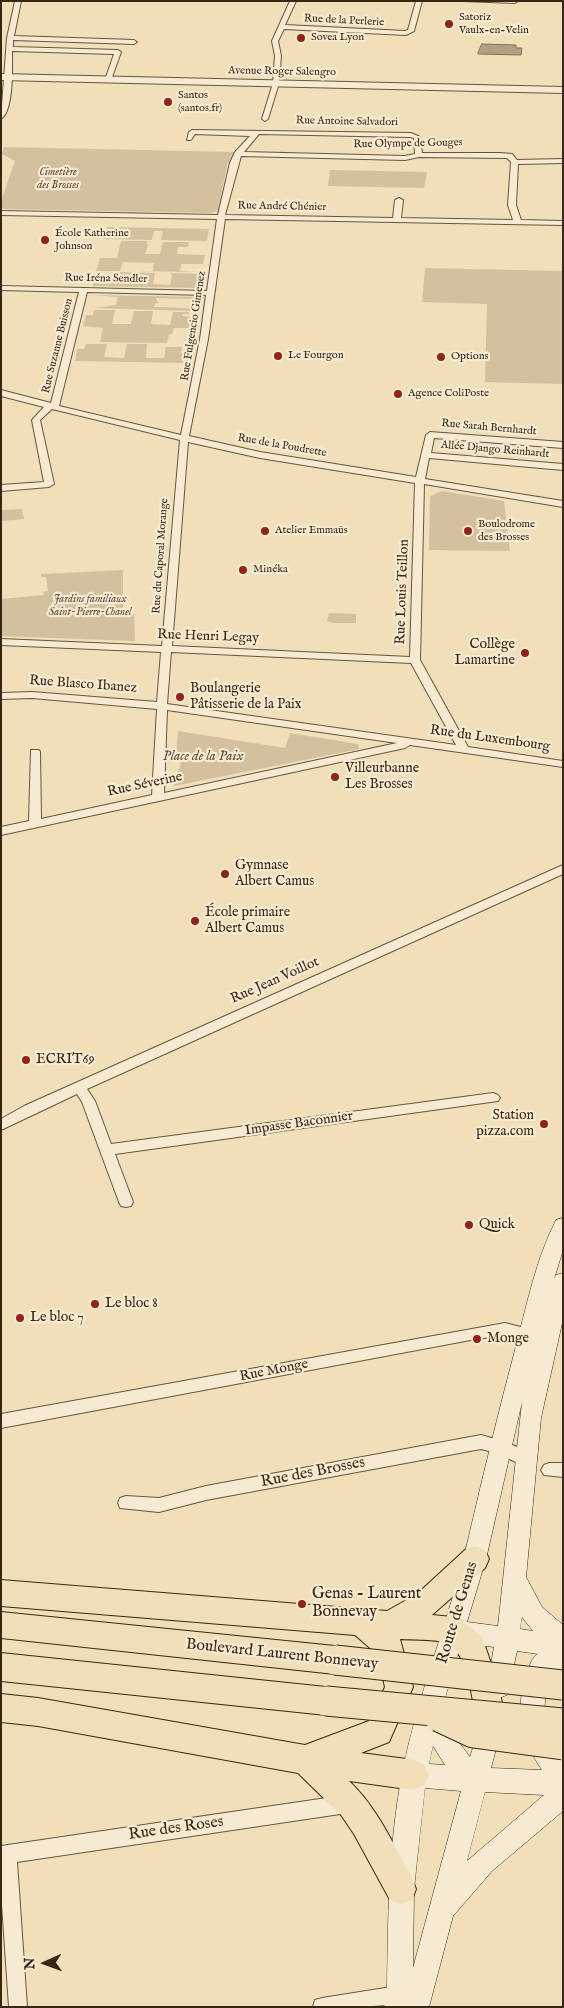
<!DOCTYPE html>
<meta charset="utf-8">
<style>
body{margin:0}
#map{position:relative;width:564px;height:2008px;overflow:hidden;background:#f1dfba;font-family:"IM FELL English",serif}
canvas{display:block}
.frame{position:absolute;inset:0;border:2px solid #392715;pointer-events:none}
.north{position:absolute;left:20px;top:1938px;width:50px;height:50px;-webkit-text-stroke:4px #f6ead2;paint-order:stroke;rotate:268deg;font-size:14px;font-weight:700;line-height:20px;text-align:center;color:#392715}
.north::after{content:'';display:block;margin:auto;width:18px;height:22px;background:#392715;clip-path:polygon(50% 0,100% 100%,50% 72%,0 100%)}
</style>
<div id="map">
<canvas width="564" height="2008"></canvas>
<div class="frame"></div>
<div class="north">N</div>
</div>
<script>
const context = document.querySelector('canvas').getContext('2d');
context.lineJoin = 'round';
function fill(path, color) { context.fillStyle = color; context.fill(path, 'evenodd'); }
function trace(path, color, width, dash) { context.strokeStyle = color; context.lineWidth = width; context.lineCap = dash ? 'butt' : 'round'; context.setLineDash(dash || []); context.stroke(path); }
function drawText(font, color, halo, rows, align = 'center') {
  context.font = font + ' "IM FELL English",serif'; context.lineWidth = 4.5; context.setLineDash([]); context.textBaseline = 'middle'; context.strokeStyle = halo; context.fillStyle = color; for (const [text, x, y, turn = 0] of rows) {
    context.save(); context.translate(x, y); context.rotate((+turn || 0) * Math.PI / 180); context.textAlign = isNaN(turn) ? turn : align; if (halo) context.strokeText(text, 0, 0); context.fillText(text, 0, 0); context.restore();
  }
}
fill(new Path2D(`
 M4,147L234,152L227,166L218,211L211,213L4,209L1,208V201L15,161L2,154Z
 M330,170L427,172L424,188L328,186Z
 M107,227L209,229L207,241L161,240L163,231H154L152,240L104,239Z
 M121,241H147L148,246L145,254H160L162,248L160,246H162L163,242H189L188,247H178L177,254L205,255L203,264H181L180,271L195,272L134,271H153L154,263L123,262L120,271H96L100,258H117Z
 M425,268L563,271V384L485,382L487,304L422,302Z
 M113,272L155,273L153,284L170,285L172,275L170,273L201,274L199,288L93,286V283L111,284Z
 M91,295L197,297V303H194V299L156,298L158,303H155L154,307L189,308L190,305H196L195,311L94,308L116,305L118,297Z
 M94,310H115L112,324H131L134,311H153L151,324L170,325L173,312H189V314H183L182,316L194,317L189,347H187L190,328H174L172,334H169L167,343L100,342L103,328L83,326L86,315H93Z
 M86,344H107L104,357L124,358L127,344H147L146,358H164L166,347H182L181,353H188L187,363L75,361L77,349H84Z
 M442,491L504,501L510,551L429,550L430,496Z
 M22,509L24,519L1,521V510Z
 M123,570V612L134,613L135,641L1,636V599L44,595L43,592L48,591L46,577H41V574Z
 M329,613L356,614V623H333L327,621Z
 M178,731L285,748L290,733L358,744L359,749L174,786L173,778L180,768L181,758L176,757Z`), '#d2c09e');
const water = new Path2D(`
 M482,44L516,45V48H522L521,55L478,54Z`);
fill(water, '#b2a082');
trace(water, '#827056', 1);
const minor = new Path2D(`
 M15,1H21L14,36L134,40L137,42L134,44L13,40V47L118,50L121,52L111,80L108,82L105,80L114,54L12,51C12,66 14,111 1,119L7,38Z
 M290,1H296L285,25L405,31L408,30L416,1H422L414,31L406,35L284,29L278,41L281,56L279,83L268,119L265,121L262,119L273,83L275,56L272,41Z
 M463,1H518L515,3Z
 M192,130L411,133L420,137L422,153H500L512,154L517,160L563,159V163L518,164L516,205L521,220L563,221V225L225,219L208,339L189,436L260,452L416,477L426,435L430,432L563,442V448L434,438L431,453L563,464V470L429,458L425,479L563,501V507L424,484L420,660L468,747L563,761V767L410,745L405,748L1,835V827L29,821L31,750H39L40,752L41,819L152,795L157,709L32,698L1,699V693L32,692L157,702L161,652L1,645V639L162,646L180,440L52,409L40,420L54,484L49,487L1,491V485L44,482L32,420L44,407L1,396V390L51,403L79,292L1,290V286L207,291L217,219L1,215V211L218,215L230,163L235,152L250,136L195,134L191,140H187L189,132ZM259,134L410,137L414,138L415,154L405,156L244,152ZM241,156L405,160L419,157L507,158L511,162L508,205L513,220L401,218L403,200L399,198L395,200L393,218L225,215ZM87,292L206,295L200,339L181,435L59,406ZM188,442L260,458L415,483L410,657L172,646ZM171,652L411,663L456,745L167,704ZM167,710L397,743L164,793Z
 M563,865V874L87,1089L95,1101L111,1144L493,1093L498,1095L500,1098L498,1101L115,1154L133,1202L131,1206L126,1207L121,1206L119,1202L82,1102L77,1094L1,1130V1119L24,1106Z
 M505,1323L540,1332L542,1336L540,1340L535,1342L505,1335L476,1339L1,1428V1414Z
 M481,1435C495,1439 528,1447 534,1460L531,1465L526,1467L497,1453L481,1449L206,1500L159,1512L120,1508L118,1503L120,1498L126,1496L159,1498L206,1486Z
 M549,1463H563V1477L544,1475L541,1470L544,1465Z
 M347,1795L353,1798L356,1804L353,1810L347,1813L17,1862L27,2007H9L1,1890V1846Z
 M404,1985L411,1987L413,1994L411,2001C382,2008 343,2007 313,2007L315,2000L322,1998Z`);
const tertiary = new Path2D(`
 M1,74L563,87V93L1,80Z`);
const secondary = new Path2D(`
 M563,1218V1250L554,1279L556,1275L563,1273V1319L541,1418L526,1577L542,1607L563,1625V1671L551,1672L546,1689L544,1714L549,1736L563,1758V1811L492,1871L453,1916L429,2007H384L387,1994C388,1921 388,1847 402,1775C417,1695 450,1619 468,1540C483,1475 499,1410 516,1346C527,1304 536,1259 556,1220ZM522,1402L498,1626L467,1622L486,1559ZM522,1617L533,1631L520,1629ZM461,1643L494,1647L487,1687L491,1695L499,1698L507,1695L517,1651L538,1654C532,1657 531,1663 528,1670C514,1705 521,1740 542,1770L491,1768L502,1727L498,1719L490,1715L482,1719L470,1757L452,1733L444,1702ZM433,1746L445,1765L429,1764ZM425,1788L461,1791L413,1968L414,1889ZM485,1792L544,1795L467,1861Z`);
const trunk = new Path2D(`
 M475,1546L485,1550L489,1559L485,1568L432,1615L452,1617L462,1621L482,1637L499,1687L506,1725L501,1735L491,1739L481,1735C470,1710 474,1656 446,1643C437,1639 411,1640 400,1639L413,1687L389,1742L361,1753L414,1760L424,1765L429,1775L424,1785L414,1790L349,1781C377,1807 393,1844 412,1878L416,1889L412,1900L401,1904L390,1900L354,1834L341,1815L298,1773L38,1726L1,1722V1694L38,1698L305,1745L369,1721L385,1687L377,1654L355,1635L1,1606V1580L387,1611L417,1594L465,1550Z
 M1,1612L335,1646L345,1650L349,1660L345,1670L335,1674L1,1638Z
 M1,1653L326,1687L336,1691L340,1701L336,1711L326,1715L1,1681Z`);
trace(minor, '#67553e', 2);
trace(tertiary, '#67553e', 2);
trace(secondary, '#392715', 1);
trace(trunk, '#392715', 2);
fill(minor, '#f6ead2');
fill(tertiary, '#f6ead2');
fill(secondary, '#f6ead2');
fill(trunk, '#f1dfba');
const trunkBridge = new Path2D(`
 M335,1660L563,1685
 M326,1701L563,1723
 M439,1717L473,1733L563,1745`);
trace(trunkBridge, '#392715', 31, []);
trace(trunkBridge, '#f1dfba', 29);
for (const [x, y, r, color] of [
 [449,24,5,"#8f2418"],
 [301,38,5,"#8f2418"],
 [168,102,5,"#8f2418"],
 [45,240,5,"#8f2418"],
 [278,356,5,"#8f2418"],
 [441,357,5,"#8f2418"],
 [398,394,5,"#8f2418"],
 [265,531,5,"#8f2418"],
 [468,531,5,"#8f2418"],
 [243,570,5,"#8f2418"],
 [525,653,5,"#8f2418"],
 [180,697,5,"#8f2418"],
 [335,777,5,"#8f2418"],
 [225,874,5,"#8f2418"],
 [195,921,5,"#8f2418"],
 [26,1060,5,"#8f2418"],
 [544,1124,5,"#8f2418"],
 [469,1225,5,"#8f2418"],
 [95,1304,5,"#8f2418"],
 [20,1318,5,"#8f2418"],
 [477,1339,5,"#8f2418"],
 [302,1604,5,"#8f2418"]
]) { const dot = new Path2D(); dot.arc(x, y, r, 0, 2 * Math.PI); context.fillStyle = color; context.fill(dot); trace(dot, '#f6ead2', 2); }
drawText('11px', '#392715', '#f6ead2', [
 ["Satoriz",459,18],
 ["Vaulx-en-Velin",459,31],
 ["Sovea Lyon",311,38],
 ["Santos",178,96],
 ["(santos.fr)",178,109],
 ["École Katherine",55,234],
 ["Johnson",55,247],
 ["Le Fourgon",288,356],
 ["Options",451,357],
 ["Agence ColiPoste",408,394],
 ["Boulodrome",478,525],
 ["des Brosses",478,538],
 ["Atelier Emmaüs",275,531],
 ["Minéka",253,570]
], 'left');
drawText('11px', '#392715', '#f6ead2', [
 ["Rue de la Perlerie",344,21,3],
 ["Avenue Roger Salengro",282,72,1],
 ["Rue Antoine Salvadori",347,122,1],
 ["Rue Olympe de Gouges",408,144,-1],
 ["Rue André Chénier",282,207,1],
 ["Rue Iréna Sendler",106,279,1],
 ["Rue Fulgencio Gimenez",194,326,-81],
 ["Rue Suzanne Buisson",58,346,-76],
 ["Rue Sarah Bernhardt",489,428,5],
 ["Rue de la Poudrette",282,446,10],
 ["Allée Django Reinhardt",495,450,5],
 ["Rue du Caporal Morange",161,556,-86]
]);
drawText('italic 11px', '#5f4d37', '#f6ead2', [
 ["Cimetière",58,173],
 ["des Brosses",58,186],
 ["Jardins familiaux",90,600],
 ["Saint-Pierre-Chanel",90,613]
]);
drawText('14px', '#392715', '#f6ead2', [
 ["Rue Louis Teillon",403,592,-88],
 ["Rue Henri Legay",208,637,2],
 ["Rue Blasco Ibanez",83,685,4],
 ["Rue du Luxembourg",490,739,8],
 ["Rue Séverine",145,785,-12],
 ["Rue Jean Voillot",275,981,-24],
 ["Impasse Baconnier",299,1124,-8],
 ["Rue Monge",274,1371,-11]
]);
drawText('14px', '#392715', '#f6ead2', [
 ["Collège",515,645,"right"],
 ["Lamartine",515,661,"right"],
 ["Boulangerie",190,689],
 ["Pâtisserie de la Paix",190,705],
 ["Villeurbanne",345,769],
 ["Les Brosses",345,785],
 ["Gymnase",235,866],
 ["Albert Camus",235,882],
 ["École primaire",205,913],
 ["Albert Camus",205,929],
 ["ECRIT69",36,1060],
 ["Station",534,1116,"right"],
 ["pizza.com",534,1132,"right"],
 ["Quick",479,1225],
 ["Le bloc 8",105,1304],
 ["Le bloc 7",30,1318],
 ["Monge",487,1339]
], 'left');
drawText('italic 14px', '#5f4d37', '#f6ead2', [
 ["Place de la Paix",203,757]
]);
drawText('16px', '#392715', '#f6ead2', [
 ["Rue des Brosses",313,1473,-11],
 ["Route de Genas",458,1613,-73],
 ["Boulevard Laurent Bonnevay",282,1655,6],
 ["Rue des Roses",176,1829,-8]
]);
drawText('16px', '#392715', '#f6ead2', [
 ["Genas - Laurent",312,1595],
 ["Bonnevay",312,1613]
], 'left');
</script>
